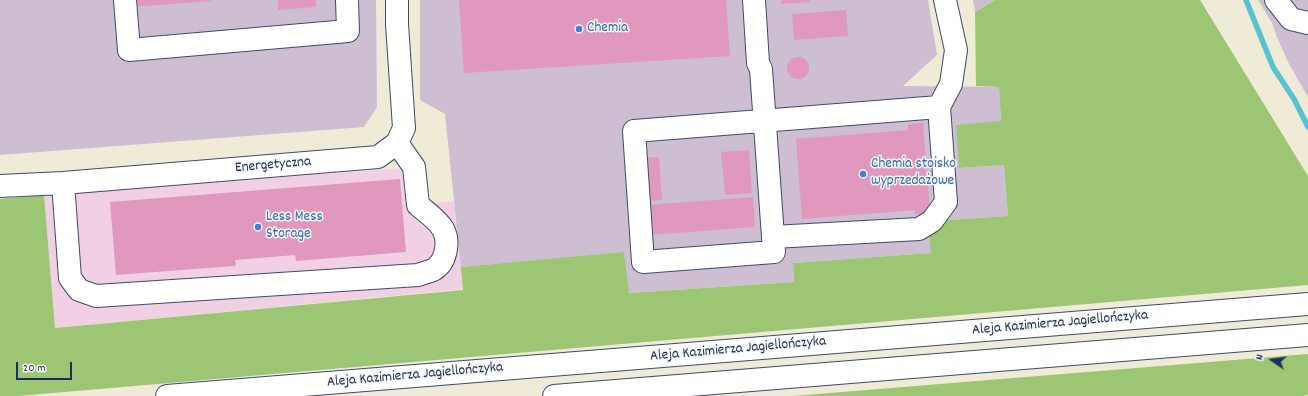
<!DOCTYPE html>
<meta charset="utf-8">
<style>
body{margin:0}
#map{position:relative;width:1308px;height:396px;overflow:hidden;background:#efebd7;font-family:Dekko,sans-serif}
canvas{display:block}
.north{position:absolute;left:1252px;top:340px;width:40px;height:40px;-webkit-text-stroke:3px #f6f6f2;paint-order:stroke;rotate:283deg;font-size:11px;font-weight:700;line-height:16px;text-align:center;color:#1b2f5e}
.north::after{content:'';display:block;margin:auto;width:14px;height:18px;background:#1b2f5e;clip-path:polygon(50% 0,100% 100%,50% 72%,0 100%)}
.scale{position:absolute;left:16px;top:362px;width:56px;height:18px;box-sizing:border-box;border:2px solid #1b2f5e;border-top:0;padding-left:5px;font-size:12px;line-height:14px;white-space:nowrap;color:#1b2f5e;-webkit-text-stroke:3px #f6f6f2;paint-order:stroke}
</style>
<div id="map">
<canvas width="1308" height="396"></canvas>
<div class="north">N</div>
<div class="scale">20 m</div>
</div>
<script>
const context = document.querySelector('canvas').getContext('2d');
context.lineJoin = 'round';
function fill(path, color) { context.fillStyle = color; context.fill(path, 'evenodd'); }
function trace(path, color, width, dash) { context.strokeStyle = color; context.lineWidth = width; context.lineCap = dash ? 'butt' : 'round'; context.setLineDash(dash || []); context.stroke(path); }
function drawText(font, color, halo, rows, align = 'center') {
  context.font = font + ' Dekko,sans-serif'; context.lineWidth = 3; context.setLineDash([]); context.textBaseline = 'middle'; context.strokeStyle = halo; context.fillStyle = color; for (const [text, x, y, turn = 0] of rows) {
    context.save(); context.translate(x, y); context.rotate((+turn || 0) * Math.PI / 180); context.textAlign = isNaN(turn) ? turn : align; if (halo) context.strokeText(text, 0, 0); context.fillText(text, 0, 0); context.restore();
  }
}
fill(new Path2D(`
 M402,168L427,200L432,203L454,201L464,289L55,328L44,195Z`), '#f1d0e3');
fill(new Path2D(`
 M0,0H376L377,107L364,127L0,155Z
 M420,0H928L937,55L903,86L999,87L1001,121L959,168L1004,165L1008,216L947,220L931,253L793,263L794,282L628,293L624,253L461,267L445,114L420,100Z
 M973,0H995L975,12Z
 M1258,0H1308V97L1289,64L1277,37L1272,23Z`), '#cebed1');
fill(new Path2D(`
 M995,0H1200L1308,176V285L18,396H0V199L44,195L55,328L463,290L461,267L624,252L629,293L794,282L793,263L931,253L929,232L947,220L1008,216L1004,165L959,168L956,125L1001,121L999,87L976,86L975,12Z
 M1308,354V395L1302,396H793Z`), '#9cc673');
trace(new Path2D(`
 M1246,0L1273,67L1294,99L1308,127`), '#57c3d1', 5.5);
fill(new Path2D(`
 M130,0H210L211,1L130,7Z
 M278,0H316V7L278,10Z
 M459,0H726L730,56L464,73Z
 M781,0H809V2L781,4Z
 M846,10L848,36L794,40L792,14Z
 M787 68a11 11 0 1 1 22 0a11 11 0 1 1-22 0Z
 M923,123L930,213L915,214V210L802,219L796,139L908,130V124Z
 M749,150L752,193L725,195L721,152Z
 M659,157L662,200L648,201L645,158Z
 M400,179L406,252L296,261L295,255L235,260L236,265L234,266L116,275L110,202Z
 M753,197L755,227L650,235L648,205Z`), '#e098bc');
const minor = new Path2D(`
 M125,0L129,50L348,31L347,0
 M754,0L758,63L761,69L773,237L774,252L643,262L634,131L939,107L951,84L956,50L945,0
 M1276,0L1291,19L1308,23
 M63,183L70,278L79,290L96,296L418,275C423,273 428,272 433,270C446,263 450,242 443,229C438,220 426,212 418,205L414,167L397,143
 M0,186L63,183L378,157L397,143L404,128L397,24V0
 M773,237L919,229L932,221L946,202L939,107`);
const highway = new Path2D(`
 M167,396L1308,304
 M554,396L1308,335`);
trace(minor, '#3b4b70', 24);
trace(highway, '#3b4b70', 24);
trace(minor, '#fff', 22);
trace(highway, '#fff', 22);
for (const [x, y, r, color] of [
 [579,29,4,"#3f7fe0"],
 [863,174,4,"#3f7fe0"],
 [258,227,4,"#3f7fe0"]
]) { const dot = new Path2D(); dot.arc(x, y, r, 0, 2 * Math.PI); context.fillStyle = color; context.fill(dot); trace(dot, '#f6f6f2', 1.5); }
drawText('15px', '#366cbe', '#f6f6f2', [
 ["Chemia",587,29],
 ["Chemia stoisko",871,165],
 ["wyprzedażowe",871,182],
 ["Less Mess",266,218],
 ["Storage",266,235]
], 'left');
drawText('15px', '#1b2f5e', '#f6f6f2', [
 ["Energetyczna",273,166,-5],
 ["Aleja Kazimierza Jagiellończyka",1060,324,-5],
 ["Aleja Kazimierza Jagiellończyka",738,350,-5],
 ["Aleja Kazimierza Jagiellończyka",415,376,-5]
]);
</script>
